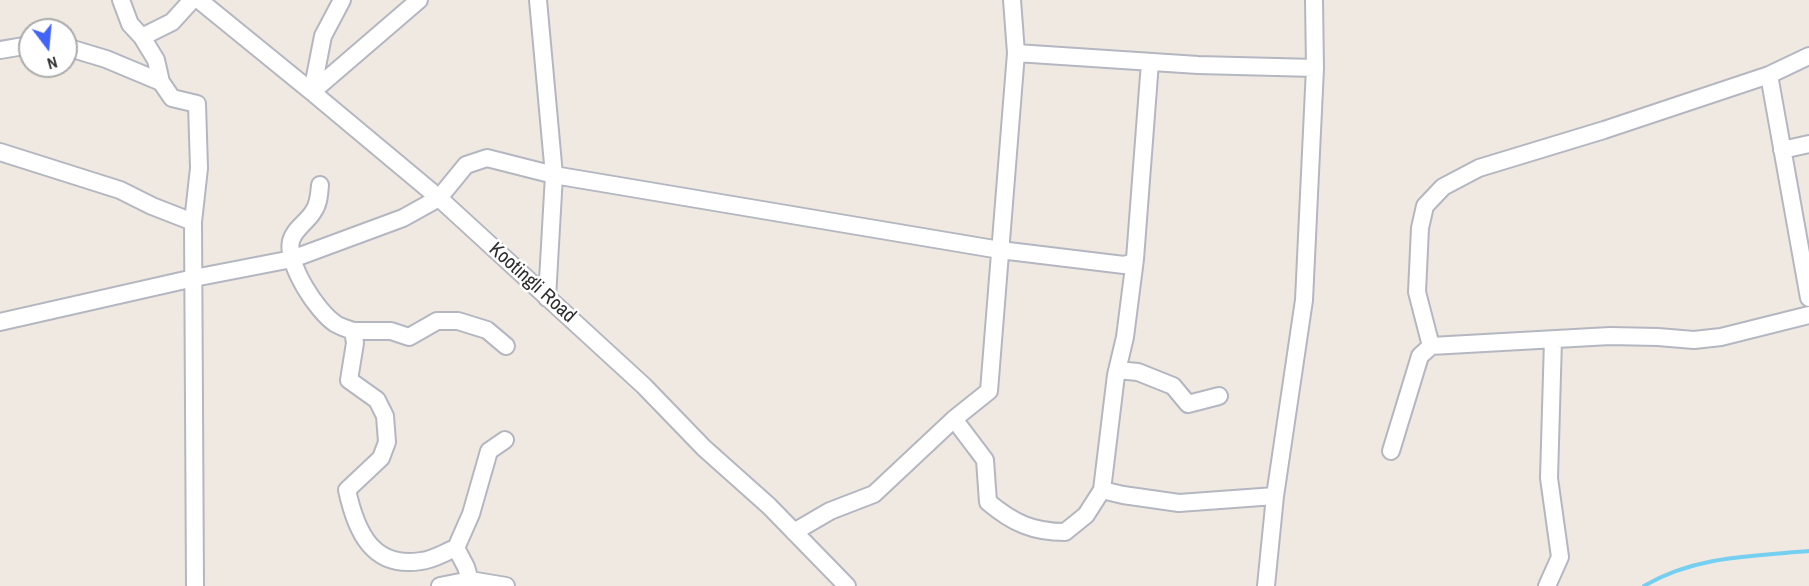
<!DOCTYPE html>
<style>
body{margin:0}
#map{position:relative;width:1809px;height:586px;overflow:hidden;background:#efe9e1;font-family:"Archivo Narrow",sans-serif}
canvas{display:block}
.north{position:absolute;left:18px;top:18px;width:60px;height:60px;box-sizing:border-box;background:#fff;border:2px solid #ababab;border-radius:50%;rotate:164deg;font-size:16px;font-weight:700;line-height:24px;text-align:center;color:#2e2e2e}
.north::after{content:'';display:block;margin:auto;width:21px;height:27px;background:#4264fb;clip-path:polygon(50% 0,100% 100%,50% 72%,0 100%)}
</style>
<div id="map">
<canvas width="1809" height="586"></canvas>
<div class="north">N</div>
</div>
<script>
const context = document.querySelector('canvas').getContext('2d');
context.lineJoin = 'round';
function trace(path, color, width, dash) { context.strokeStyle = color; context.lineWidth = width; context.lineCap = dash ? 'butt' : 'round'; context.setLineDash(dash || []); context.stroke(path); }
function drawText(font, color, halo, rows, align = 'center') {
  context.font = font + ' "Archivo Narrow",sans-serif'; context.lineWidth = 5; context.setLineDash([]); context.textBaseline = 'middle'; context.strokeStyle = halo; context.fillStyle = color; for (const [text, x, y, turn = 0] of rows) {
    context.save(); context.translate(x, y); context.rotate((+turn || 0) * Math.PI / 180); context.textAlign = isNaN(turn) ? turn : align; if (halo) context.strokeText(text, 0, 0); context.fillText(text, 0, 0); context.restore();
  }
}
trace(new Path2D(`
 M1644,586C1694,556 1752,556 1809,551`), '#75cff0', 4);
const minor = new Path2D(`
 M121,0L130,24L142,37L156,60L161,82L172,98L197,104L199,168L193,222L195,586
 M199,0L312,92L439,198L644,386L704,448L769,506L847,586
 M342,0L323,36L312,92L419,0
 M538,0L554,175L547,298
 M1012,0L1016,53L989,391L954,419L985,460L988,502C1013,523 1033,532 1065,532L1086,515L1102,490
 M142,37L172,22L192,0
 M66,47L106,59L161,82
 M0,50L30,45
 M1016,53L1198,65L1315,68
 M1769,75L1809,298
 M1782,150L1809,144
 M0,152L120,190L152,206L193,222
 M320,185C319,195 319,204 313,212C307,222 294,229 291,241C286,264 317,312 336,324C341,327 348,329 353,331L355,343L349,380L377,400L385,416L387,442L381,458L347,490C356,531 372,569 421,561C433,560 445,552 456,548L466,567L470,580L506,586
 M1135,259L1125,337L1116,375L1102,490L1123,495L1179,503L1275,496
 M0,322L194,278L292,259L403,218L439,198L466,165L487,158L554,175L1000,250L1124,265L1131,263L1135,259L1150,62
 M353,331H391L409,337L437,321H458L487,330L506,346
 M1431,346L1417,292L1420,228L1425,206L1443,187L1479,168L1604,130L1769,75L1809,56
 M1117,370L1138,372L1173,386L1188,404L1219,396
 M1391,451L1420,356L1431,346L1610,336L1658,337L1694,340L1721,337L1809,315
 M794,532L830,511L874,494L954,419
 M456,548L471,514L489,451L505,440
 M440,586L470,580
 M1266,586L1275,496L1304,300L1315,68L1314,0
 M1547,586L1560,557L1549,478L1553,340`);
trace(minor, '#b4b7c1', 20);
trace(minor, '#fff', 16);
drawText('20px', '#2e2e2e', '#fff', [
 ["Kootingli Road",532,283,42]
]);
</script>
